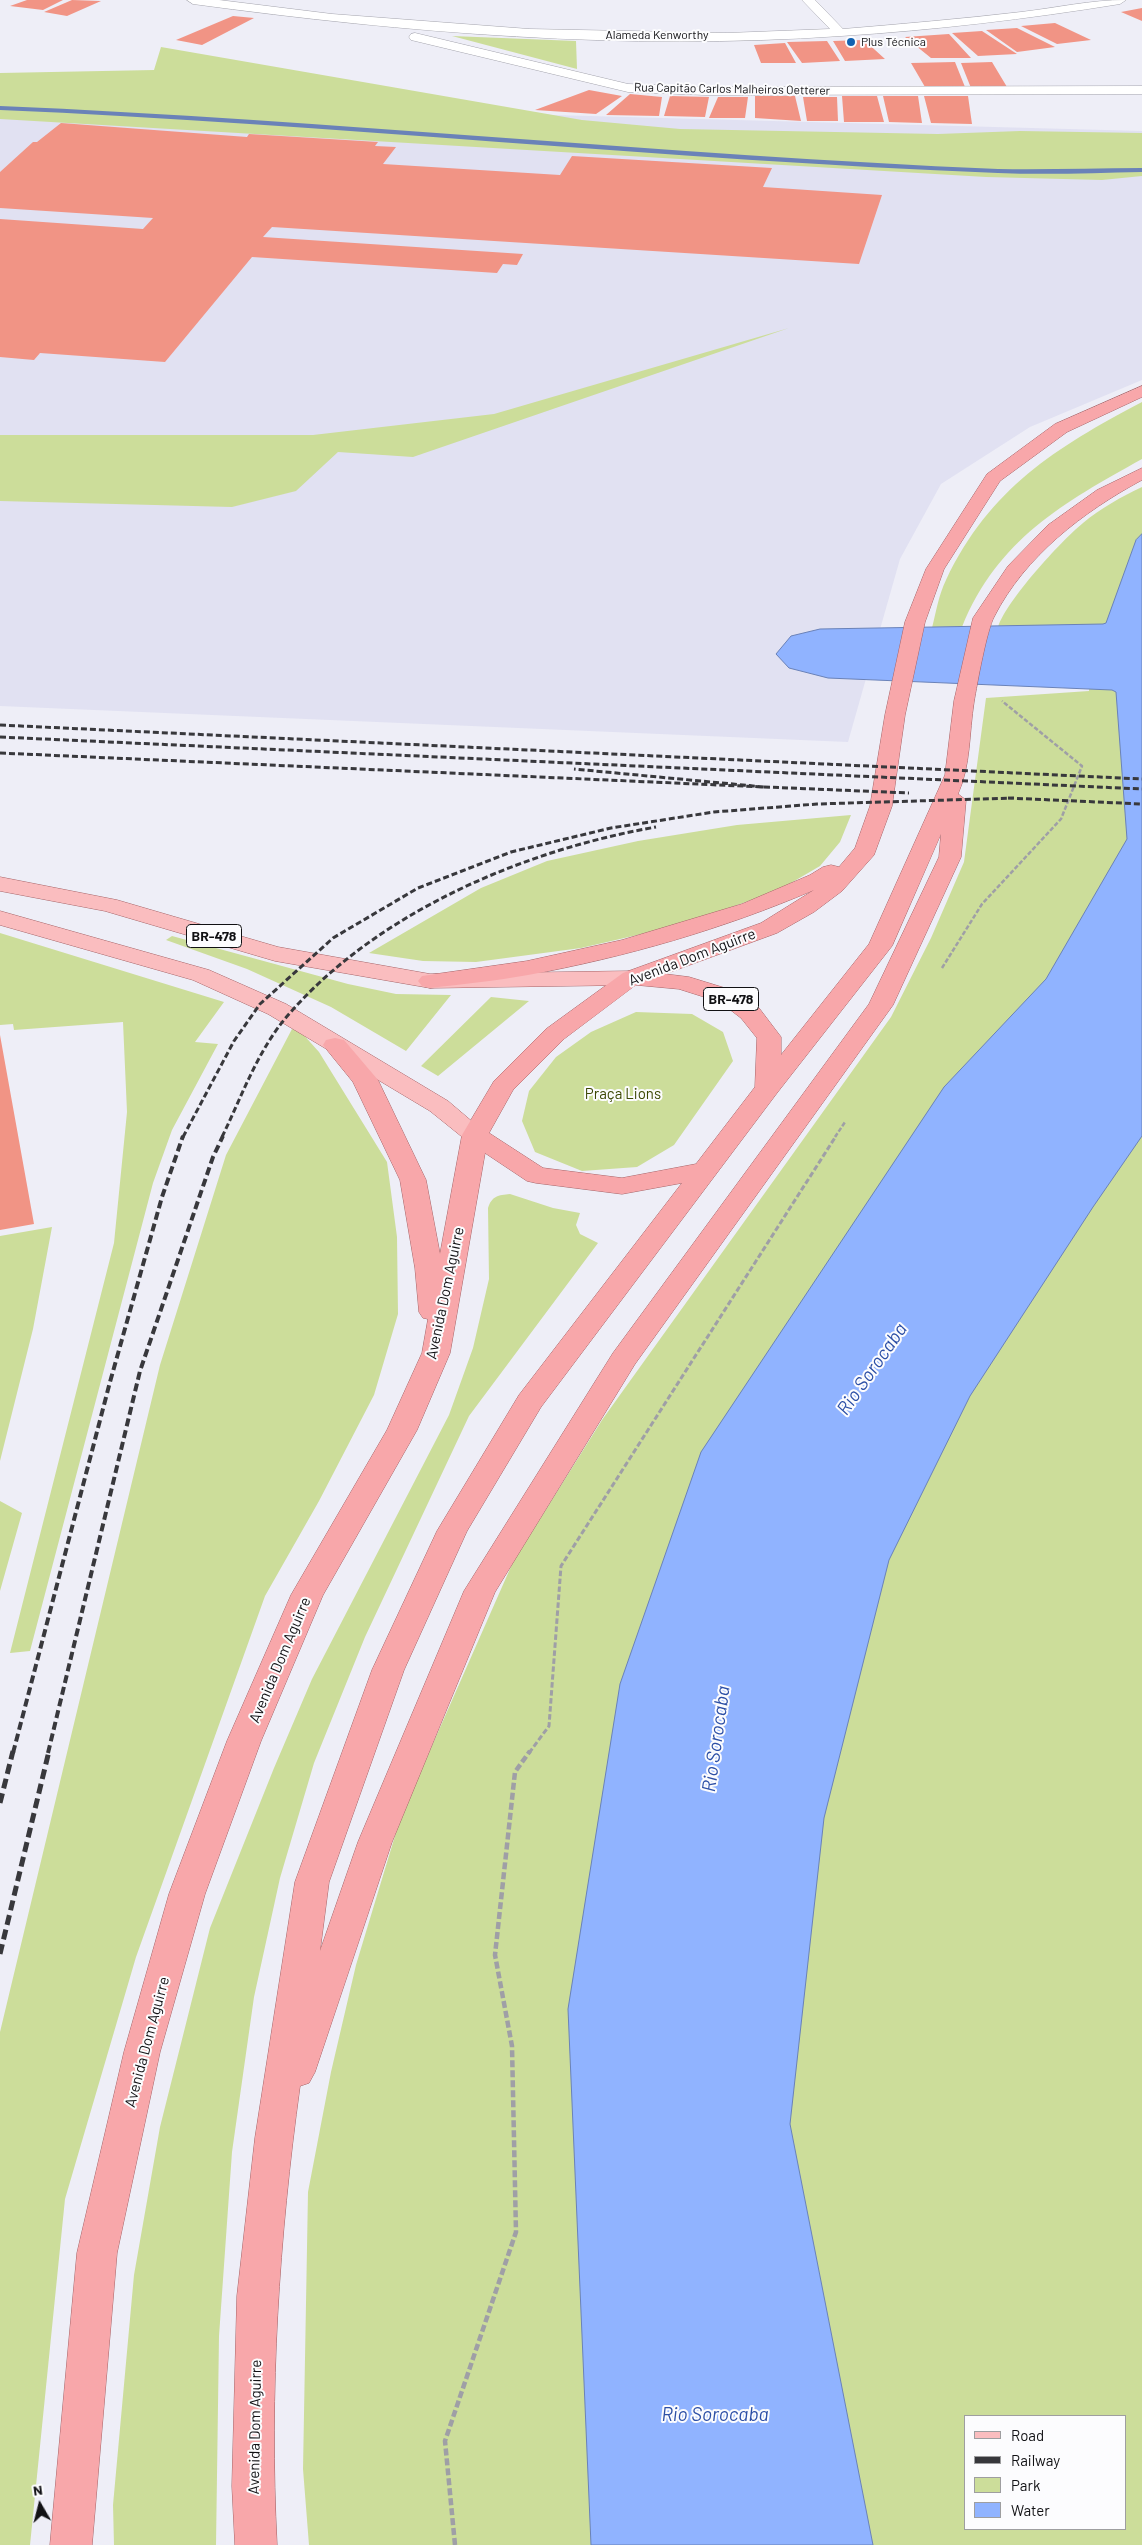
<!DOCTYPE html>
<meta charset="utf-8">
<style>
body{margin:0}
#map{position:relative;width:1142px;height:2545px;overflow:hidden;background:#eeeef7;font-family:Barlow,sans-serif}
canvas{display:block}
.legend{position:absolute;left:964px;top:2415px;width:162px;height:115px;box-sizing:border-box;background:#fcfcfe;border:1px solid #9e9ea0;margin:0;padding:6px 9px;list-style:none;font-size:15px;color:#111114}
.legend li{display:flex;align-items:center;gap:10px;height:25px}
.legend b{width:25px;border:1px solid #9e9ea0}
.north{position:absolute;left:15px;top:2480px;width:50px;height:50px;-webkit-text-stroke:4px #fcfcfe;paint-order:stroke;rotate:352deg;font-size:14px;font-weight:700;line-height:20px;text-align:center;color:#111114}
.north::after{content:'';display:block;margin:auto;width:18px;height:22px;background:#111114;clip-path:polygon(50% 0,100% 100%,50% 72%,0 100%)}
</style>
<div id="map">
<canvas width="1142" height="2545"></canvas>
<ul class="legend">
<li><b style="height:6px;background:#fabdbf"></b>Road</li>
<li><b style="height:6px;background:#38383c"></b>Railway</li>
<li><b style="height:14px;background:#ccdd9a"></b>Park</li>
<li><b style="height:14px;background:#90b3ff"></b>Water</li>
</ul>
<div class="north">N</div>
</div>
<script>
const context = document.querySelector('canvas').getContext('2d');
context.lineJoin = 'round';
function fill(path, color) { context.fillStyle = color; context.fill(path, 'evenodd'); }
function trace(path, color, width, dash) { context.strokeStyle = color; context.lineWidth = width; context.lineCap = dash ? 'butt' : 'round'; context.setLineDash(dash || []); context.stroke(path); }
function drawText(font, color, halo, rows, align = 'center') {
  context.font = font + ' Barlow,sans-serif'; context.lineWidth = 4; context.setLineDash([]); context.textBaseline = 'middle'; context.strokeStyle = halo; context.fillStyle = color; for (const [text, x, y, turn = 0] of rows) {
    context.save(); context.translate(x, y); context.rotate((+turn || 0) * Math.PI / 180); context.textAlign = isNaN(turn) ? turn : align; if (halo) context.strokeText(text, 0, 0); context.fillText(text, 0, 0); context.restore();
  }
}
fill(new Path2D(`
 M0,100L1142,131V380L1030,427L941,484L900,559L848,742L0,706Z`), '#e1e1f2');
fill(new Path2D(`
 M452,36L576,41L577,69Z
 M161,47L582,120L680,129L938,134L1020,131L1142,133V176L1102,180L986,177L0,119V73L154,70Z
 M789,328L413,457L338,452L296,491L232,507L0,501V435H313L494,414Z
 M1142,402V459C1063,503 998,539 962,627L932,628C936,612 939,594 946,580C990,488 1055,448 1142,402Z
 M1142,487V2545H309L303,2469L308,2192L331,2072L356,1965L401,1816L513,1562L602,1420L891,1017L931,938L964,862L986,698L1089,691L1090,626L998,627C1007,600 1060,542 1083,523C1101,508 1121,497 1142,487ZM966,2416H1126V2529H966Z
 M851,815L840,842L820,866L779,890L718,912L646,933L581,948L476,962L423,961L369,953L481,888L547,861L638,841L737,825Z
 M0,933L224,1002L195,1042L218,1044L172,1130L153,1183L30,1651L10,1653L114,1243L127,1112L123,1022L14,1030L13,1024L0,1025Z
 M172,936L348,984L396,994L451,995L406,1051L331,1007L247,969L166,940Z
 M491,997L529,1001L438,1076L421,1066Z
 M636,1012L692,1014L723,1032L733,1061L674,1145L637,1167L582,1171L535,1152L522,1121L529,1091L556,1057L591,1032Z
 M292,1029L301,1032L319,1052L387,1162L397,1237L398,1314L374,1395L319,1501L265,1596L136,1957L65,2199L30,2545H0V2032L160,1365L226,1155Z
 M510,1194L553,1208L580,1213L576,1225L580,1234L598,1243L469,1416L365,1637L314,1763L280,1878L254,1997L232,2152L219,2336L216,2545H114L113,2505L134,2275L160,2127L210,1928L274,1768L312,1679L449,1415L473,1348L489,1279L488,1208C492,1196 498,1195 510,1194Z
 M52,1227L33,1329L0,1461V1236Z
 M0,1501L22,1513L0,1591Z`), '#ccdd9a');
const water = new Path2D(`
 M1142,534V1136L1093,1207L970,1396L889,1560L824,1818L790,2124L873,2545H591L568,2009L620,1684L701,1452L944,1087L1046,979L1127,839L1116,692L1112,690L828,678L789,668L776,654L791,636L820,629L1103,624L1106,623L1136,540Z`);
fill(water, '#90b3ff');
trace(water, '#6a82b8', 1);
fill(new Path2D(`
 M0,106C333,120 665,155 998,169C1046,170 1094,168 1142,168V172C1094,173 1046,175 998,173C665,160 333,124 0,110Z`), '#6a82b8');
fill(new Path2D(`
 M27,0H63L43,10L10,6Z
 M72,0L101,1L67,16L44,12Z
 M1142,8V21L1121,12Z
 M233,16L254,18L202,45L176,40Z
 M1055,23L1091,40L1057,44L1021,26Z
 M1017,28L1055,47L1017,52L986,30Z
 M982,31L1017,54L978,56L952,33Z
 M949,34L971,58H931L905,37Z
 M864,40L885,59L845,61L833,41Z
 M827,41L840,61L802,63L787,42Z
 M785,43L796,63H761L754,45Z
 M955,62L965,87H925L911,63Z
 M992,62L1007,87L971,88L961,63Z
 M589,90L622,96L596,114L535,110Z
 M630,94L662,97L659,116L606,115Z
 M670,96L709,97L705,117L664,116Z
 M755,96H795L801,121L755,118Z
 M842,96H877L884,122H844Z
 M883,96H918L922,123L889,122Z
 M924,96H968L972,124L931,123Z
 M718,97H748L745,118H709Z
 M803,97H837L838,121H807Z
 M61,123L247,137L249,134L378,142L375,146L396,147L383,164L560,175L572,156L772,168L763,187L882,195L859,264L272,227L263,237L523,254L517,265L503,264L497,273L252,257L165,362L40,353L34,360L0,357V219L143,229L153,218L0,208V172L33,142H37Z
 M0,1035L34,1224L0,1230Z`), '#f19485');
const minor = new Path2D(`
 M187,0H219L332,14L529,29L727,33L830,29L802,0H815L843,29C902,24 961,19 1021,12C1056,8 1090,0 1126,0L1120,4C1027,19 935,30 841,36C626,51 407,33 193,4Z
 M415,33L628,84L706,87L1142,86V94L706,95L628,92L411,40L409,37L411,34Z`);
const primary = new Path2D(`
 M0,877L117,900L278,947L430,974L631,971L639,973L643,978L639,983L631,985L430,988L275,961L105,911L0,891Z
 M0,911L209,970L286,1004L448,1101L488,1135L484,1140L475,1143L466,1140L430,1111L268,1014L193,980L0,925Z`);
const trunk = new Path2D(`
 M1142,386V397L1067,432L1000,481L944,569L925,622L905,715L892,806L874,855L842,891L814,912L777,933L665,974L689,977L738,992L759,1008L781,1037V1055L869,944L945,775L954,701L973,618L1008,566L1048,525L1097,490L1142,468V480C1083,512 1025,556 994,617C987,630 977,684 974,702C969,733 971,765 958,794L966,800L961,857L893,1005L635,1364L495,1592L392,1842L315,2072L309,2083L300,2086C279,2238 269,2392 277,2545H235L232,2486L237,2296L255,2138L295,1882L372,1670L437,1531L519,1395L682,1183L622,1194L536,1183L527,1181L485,1153L450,1353L417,1430L323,1595L261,1741L205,1894L160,2052L117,2253L92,2545H50L77,2253L124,2052L169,1894L227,1741L291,1595L387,1430L422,1353L428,1319L423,1318L419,1312L415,1268L400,1180L353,1082L323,1045L326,1040L335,1038L344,1040L378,1080L426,1180L440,1254L462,1135L494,1081L546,1029L623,973L761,923L814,890C723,929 626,957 528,975C496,981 462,984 430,988L422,986L418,981L422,976L527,961L622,940L742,904L810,875L823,867L831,865L839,867L855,848L870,806L885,715L905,622L926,569L987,474L1055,424ZM941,834L939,857L869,1004L613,1353L464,1591L358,1842L320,1951L329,1882L404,1670L467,1531L541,1407L777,1093L892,946ZM636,985L679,989L720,1002L741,1018L757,1038L755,1087L696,1164L622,1178L543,1168L489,1133L513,1090L564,1039Z`);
trace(minor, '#a4a4ad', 1);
trace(primary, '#a66468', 1);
trace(trunk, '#a66468', 1);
trace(new Path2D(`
 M942,968L982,904L1061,819L1082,766L1002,701
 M835,1137L845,1122`), '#9f9fa6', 2.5, [4.5, 2]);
trace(new Path2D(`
 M529,1753L549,1726L561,1566L836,1136`), '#9f9fa6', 3, [5.5, 2.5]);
trace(new Path2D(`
 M455,2545L445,2441L516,2232L512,2046L495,1955L515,1772L530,1751`), '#9f9fa6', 4.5, [7, 3]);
fill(minor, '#fff');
fill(primary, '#fabdbf');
fill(trunk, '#f8a7aa');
trace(new Path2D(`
 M0,725L1142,779
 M0,737L1142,789
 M0,753L764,787L574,769
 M764,787L909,793
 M1008,798L1142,804
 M183,1137L234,1041L260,1004L333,938L418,888L511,852L611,828L714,812L817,804L1014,798
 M222,1137C242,1096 258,1049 289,1014C378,912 524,850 656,827`), '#38383c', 3, [6, 3]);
trace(new Path2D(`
 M13,1753L110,1382L162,1197L183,1136
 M48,1753L140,1371L213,1157L223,1136`), '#38383c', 4, [8, 4]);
trace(new Path2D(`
 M0,1803L13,1751
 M0,1954L49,1751`), '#38383c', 5, [10, 5]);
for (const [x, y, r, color] of [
 [851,42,5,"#1161b0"]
]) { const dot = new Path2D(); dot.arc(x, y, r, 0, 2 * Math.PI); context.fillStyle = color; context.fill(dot); trace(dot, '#fcfcfe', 2); }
drawText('12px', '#111114', '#fcfcfe', [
 ["Alameda Kenworthy",657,35],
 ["Rua Capitão Carlos Malheiros Oetterer",732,89,1]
]);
drawText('12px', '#111114', '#fcfcfe', [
 ["Plus Técnica",861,42]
], 'left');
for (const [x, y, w] of [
 [214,936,55],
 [731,999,55]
]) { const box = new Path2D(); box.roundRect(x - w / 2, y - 11.5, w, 23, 4); context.fillStyle = '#fcfcfe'; context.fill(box); trace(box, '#111114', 1); }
drawText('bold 14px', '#111114', null, [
 ["BR-478",214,936],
 ["BR-478",731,999]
]);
drawText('15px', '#111114', '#fcfcfe', [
 ["Avenida Dom Aguirre",692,957,-21],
 ["Avenida Dom Aguirre",445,1293,-78],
 ["Avenida Dom Aguirre",280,1660,-67],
 ["Avenida Dom Aguirre",147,2042,-75],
 ["Avenida Dom Aguirre",255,2427,-89]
]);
drawText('15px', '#3c4804', '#fcfcfe', [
 ["Praça Lions",623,1094]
]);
drawText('italic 19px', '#2c4fa6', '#fcfcfe', [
 ["Rio Sorocaba",872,1369,-55],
 ["Rio Sorocaba",716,1739,-82],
 ["Rio Sorocaba",715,2415]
]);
</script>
